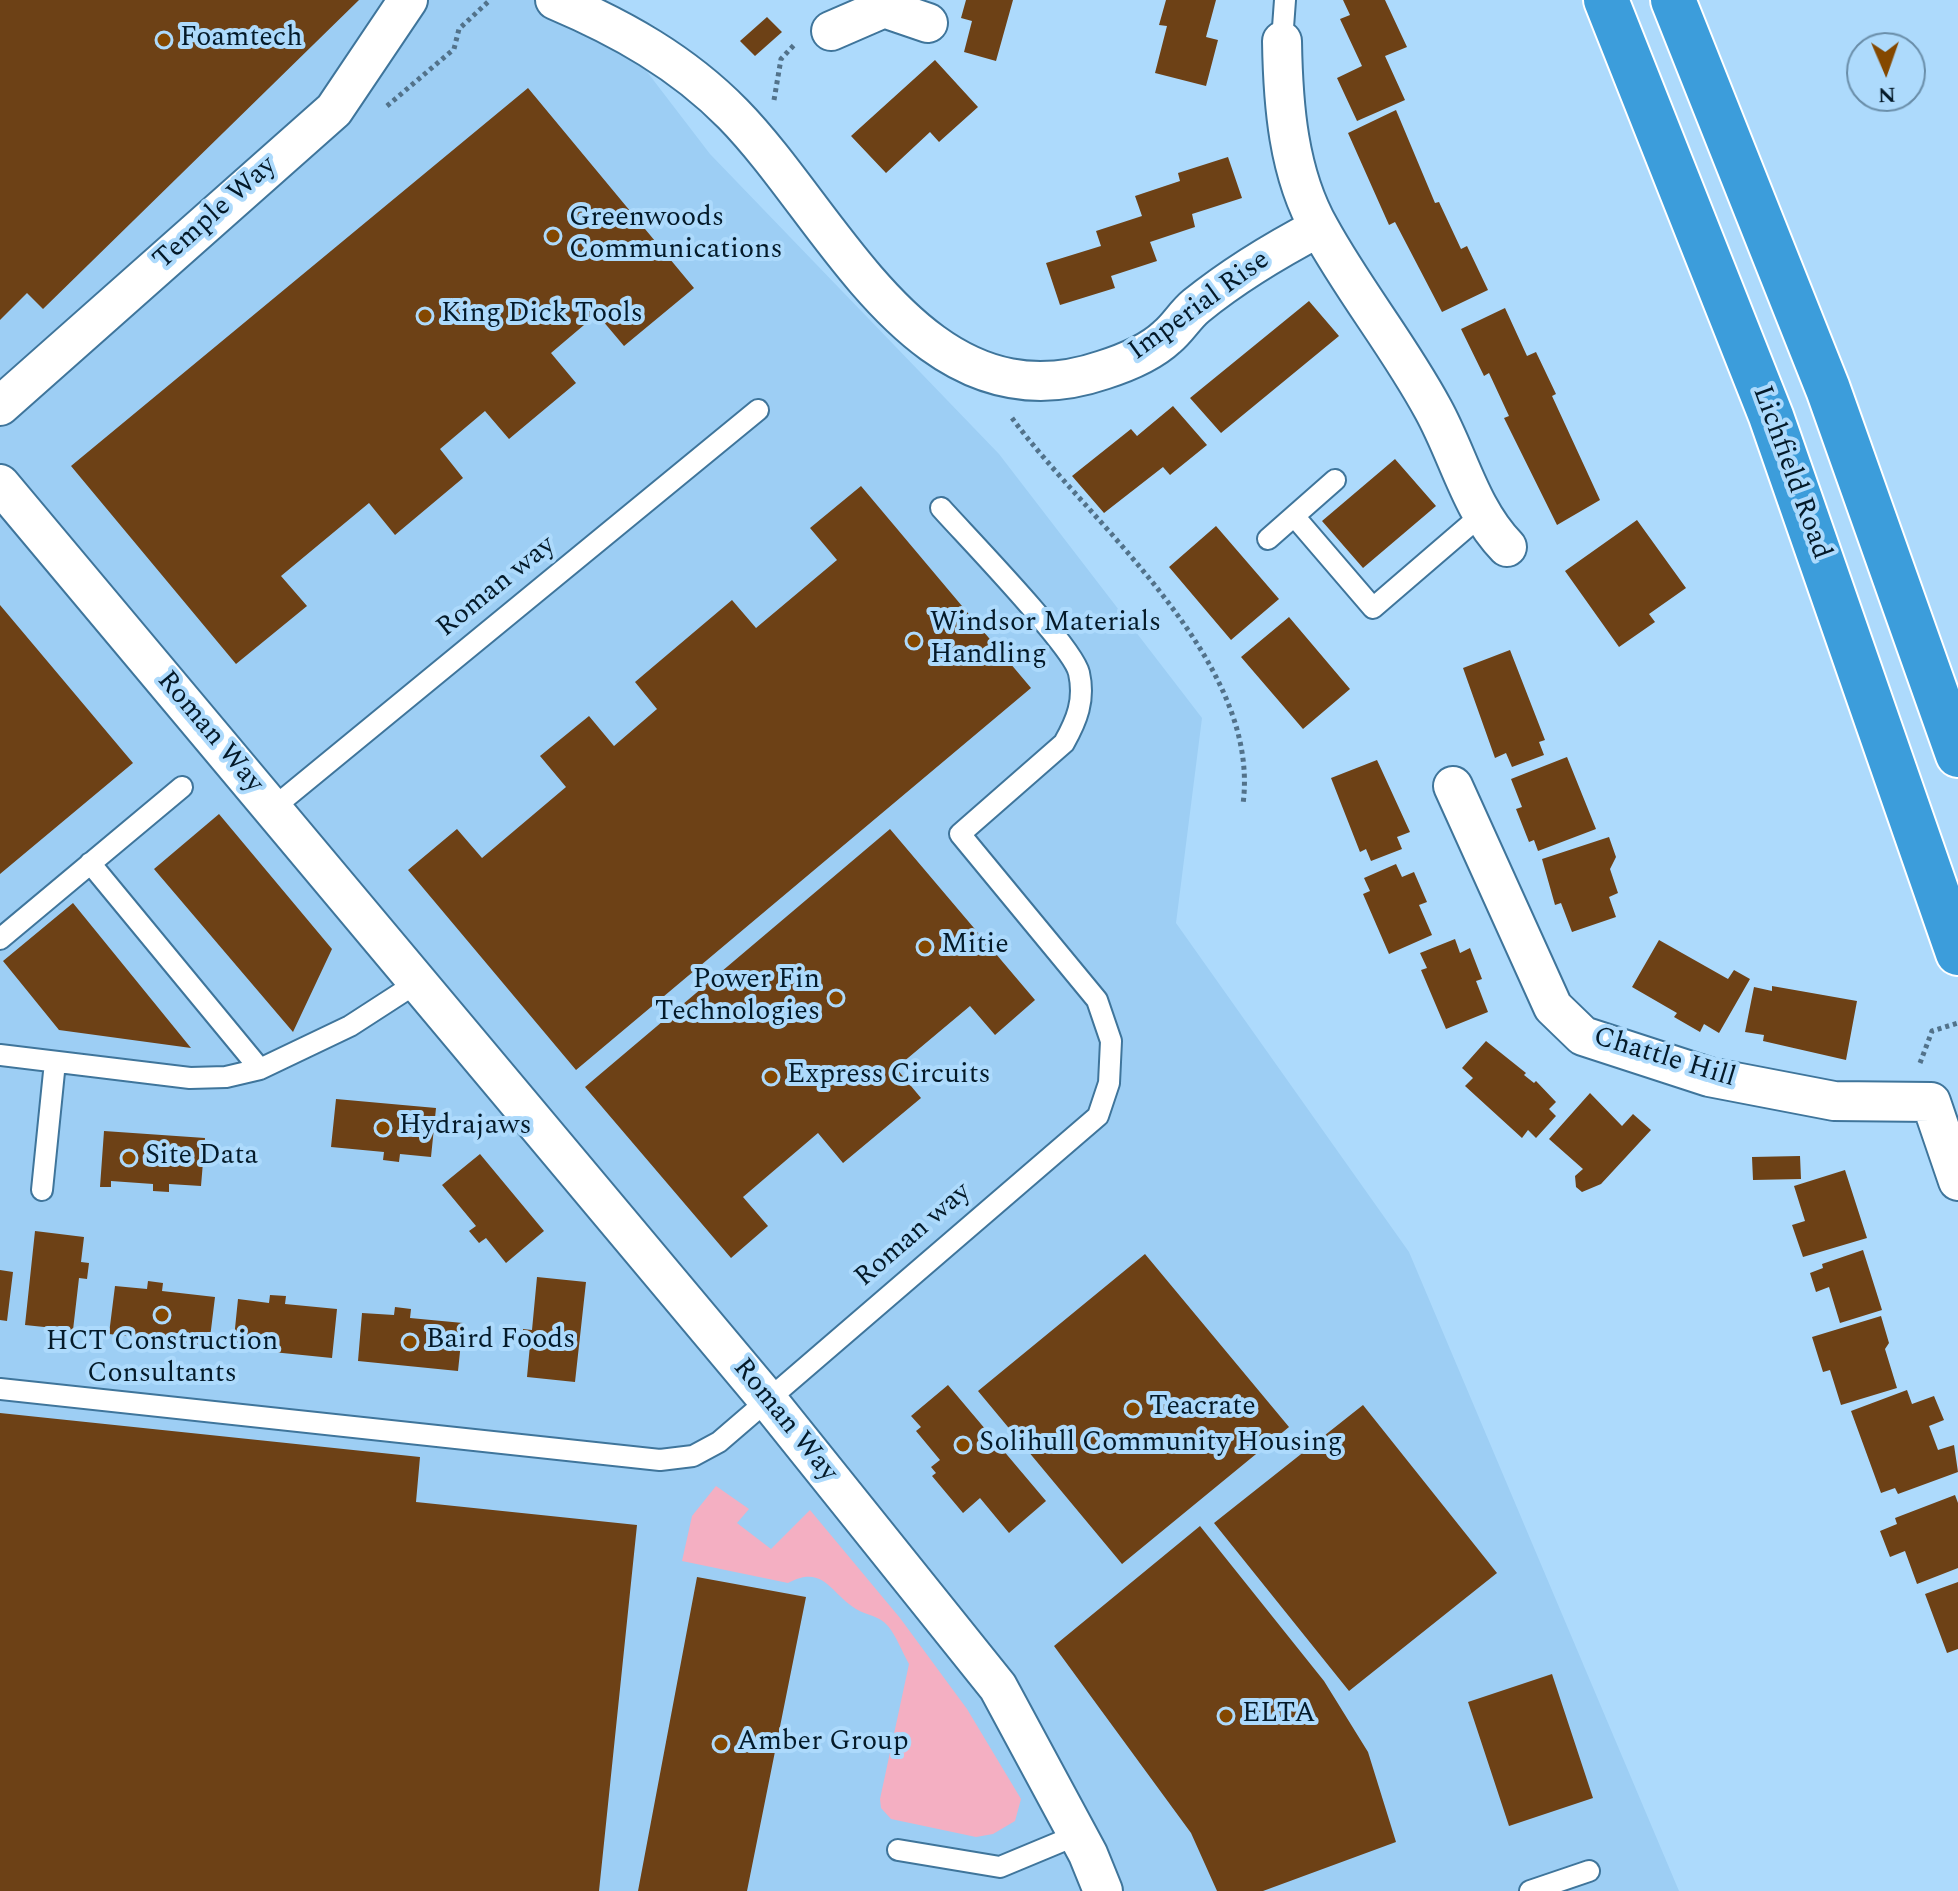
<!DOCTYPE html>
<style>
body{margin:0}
#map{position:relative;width:1958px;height:1891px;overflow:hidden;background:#addafc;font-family:Spectral,serif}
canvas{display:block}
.north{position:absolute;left:1846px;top:32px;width:80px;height:80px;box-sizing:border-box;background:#addafc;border:2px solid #698da8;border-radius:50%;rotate:178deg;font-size:22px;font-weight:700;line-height:32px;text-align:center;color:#041a29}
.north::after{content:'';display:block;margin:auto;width:28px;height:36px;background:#844800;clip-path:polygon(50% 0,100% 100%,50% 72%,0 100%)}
</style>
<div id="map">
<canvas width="1958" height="1891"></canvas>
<div class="north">N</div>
</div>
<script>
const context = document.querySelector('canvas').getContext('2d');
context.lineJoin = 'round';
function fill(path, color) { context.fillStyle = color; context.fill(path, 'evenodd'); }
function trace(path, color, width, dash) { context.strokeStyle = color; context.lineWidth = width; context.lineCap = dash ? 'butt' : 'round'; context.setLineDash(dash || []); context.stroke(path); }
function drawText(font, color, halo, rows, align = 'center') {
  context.font = font + ' Spectral,serif'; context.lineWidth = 8; context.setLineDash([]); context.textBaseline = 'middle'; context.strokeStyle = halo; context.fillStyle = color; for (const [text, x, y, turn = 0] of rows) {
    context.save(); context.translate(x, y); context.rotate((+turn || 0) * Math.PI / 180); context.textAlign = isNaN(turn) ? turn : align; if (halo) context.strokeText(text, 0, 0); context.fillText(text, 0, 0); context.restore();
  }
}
fill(new Path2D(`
 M0,0H592L710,154L999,454L1202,718L1176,923L1409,1252L1679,1891H0Z`), '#9dcef4');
fill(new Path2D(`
 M716,1486L749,1509L737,1523L771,1549L810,1510L900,1618L967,1709L1021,1799L1015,1821L993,1834L976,1837L891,1819L881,1808L880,1799L909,1664C902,1652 897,1637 888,1626C879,1615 867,1616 856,1609C830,1593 824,1564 788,1583L682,1561L692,1516Z`), '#f4afc2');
fill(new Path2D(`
 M0,0H359L43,309L27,293L0,320Z
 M966,0H1013L996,61L964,52L972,21L961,18Z
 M1166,0H1216L1206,37L1218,40L1206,86L1155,73L1167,26L1159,25Z
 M1343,0H1385L1407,47L1385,56L1405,100L1357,121L1337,78L1362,66L1340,19L1350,15Z
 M767,17L782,32L755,56L740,41Z
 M935,60L978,107L939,142L930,132L886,173L851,136Z
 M528,88L694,288L624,346L597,314L551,353L576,383L509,439L485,411L440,449L463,478L395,535L369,503L281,576L307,606L236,664L71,466Z
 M1396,110L1435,203L1439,202L1461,249L1467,246L1488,290L1442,312L1395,222L1389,225L1348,133Z
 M1228,157L1242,198L1192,214L1195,227L1150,242L1157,261L1111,276L1115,288L1060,305L1046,263L1101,246L1096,231L1142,216L1135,196L1180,181L1178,173Z
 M1309,301L1339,336L1221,433L1190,398Z
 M1505,308L1527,356L1536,352L1556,394L1552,396L1600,500L1557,525L1504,418L1509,416L1489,373L1484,376L1461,329Z
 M1173,406L1207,445L1170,475L1163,467L1104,513L1072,476L1131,429L1137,436Z
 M1395,459L1436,506L1363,568L1322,521Z
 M861,486L1031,688L576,1070L408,870L457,829L482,858L566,787L540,756L589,716L614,746L657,709L635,682L732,600L756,628L837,560L810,528Z
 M1637,520L1686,588L1649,614L1655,622L1619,647L1565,571Z
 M1216,526L1279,599L1231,640L1169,567Z
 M0,605L133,763L0,874Z
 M1289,617L1350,689L1303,729L1241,657Z
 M1510,650L1545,740L1539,742L1544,755L1512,767L1506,753L1495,758L1463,668Z
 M1567,757L1596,829L1538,851L1534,840L1529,842L1516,809L1522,807L1511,779Z
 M1377,760L1410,832L1397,837L1402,849L1371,861L1366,849L1360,852L1331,778Z
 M219,814L332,949L293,1032L154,869Z
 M890,829L1035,1000L995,1035L970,1006L896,1068L921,1098L843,1163L818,1133L743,1197L768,1226L731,1258L585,1087Z
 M1609,837L1616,857L1610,869L1618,893L1609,897L1616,917L1572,932L1561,903L1555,905L1542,859Z
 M1396,864L1402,877L1414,872L1427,902L1419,905L1432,935L1389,954L1363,894L1370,891L1364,878Z
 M73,903L191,1048L59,1030L3,961Z
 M1455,939L1460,953L1470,948L1482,979L1476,981L1488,1012L1446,1029L1421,970L1427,968L1420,953Z
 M1659,940L1728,979L1734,970L1750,979L1719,1033L1704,1024L1700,1032L1674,1017L1677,1013L1632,987Z
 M1772,986L1857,1001L1846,1060L1763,1041L1764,1035L1745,1032L1754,987L1772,991Z
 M1486,1041L1526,1073L1524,1075L1534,1083L1536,1081L1556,1102L1549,1109L1556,1116L1536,1138L1528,1130L1522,1138L1465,1086L1473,1078L1462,1068Z
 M1590,1093L1622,1126L1633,1114L1651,1130L1601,1184L1582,1192L1576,1187L1575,1176L1583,1169L1549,1139Z
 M336,1099L436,1108L431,1157L400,1154L399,1162L383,1160L384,1152L331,1147Z
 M104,1131L205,1138L201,1186L169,1184V1192L153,1191V1184L111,1181V1187H100Z
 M480,1154L544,1231L506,1263L486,1238L479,1243L469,1231L476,1226L442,1185Z
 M1800,1156L1801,1179L1753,1180L1752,1157Z
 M1845,1170L1867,1238L1803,1257L1792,1225L1805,1221L1794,1186Z
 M35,1231L84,1237L81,1262L89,1263L87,1279L79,1278L73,1330L25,1325Z
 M1863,1250L1882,1310L1840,1323L1829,1287L1816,1292L1810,1273L1823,1268L1822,1264Z
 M1145,1254L1289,1427L1122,1564L978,1391Z
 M0,1270L13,1272L7,1321L0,1320Z
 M537,1277L586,1282L575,1382L527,1377L530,1345H522L523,1329L532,1330Z
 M148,1281L163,1283L162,1291L215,1297L209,1346L109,1334L115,1286L147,1289Z
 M270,1295L286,1296L285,1304L337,1309L332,1358L233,1348L238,1299L269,1303Z
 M395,1307L411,1309L410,1318L463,1323L458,1371L358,1361L362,1313L394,1315Z
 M1881,1316L1889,1343L1885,1349L1897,1388L1841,1405L1830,1370L1823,1372L1812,1337Z
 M948,1385L1046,1501L1009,1533L980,1498L963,1513L932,1476L936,1473L931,1467L940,1460L916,1431L921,1427L911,1416Z
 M1907,1390L1912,1404L1934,1396L1944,1420L1929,1426L1938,1450L1954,1445L1958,1472L1898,1494L1895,1488L1881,1493L1851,1411Z
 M1363,1405L1497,1573L1349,1691L1214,1523Z
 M0,1413L420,1457L416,1502L637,1525L599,1891H0Z
 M1955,1495L1958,1503V1568L1917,1584L1905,1551L1890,1557L1880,1531L1897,1524L1895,1518Z
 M1200,1526L1324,1681L1368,1752L1396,1842L1263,1891H1217L1191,1833L1054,1646Z
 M697,1577L806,1597L747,1891H638Z
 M1958,1582V1649L1947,1653L1925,1594Z
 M1552,1674L1593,1798L1509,1826L1468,1702Z`), '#6d4116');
const lane = new Path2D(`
 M1282,41L1285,0
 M1294,516L1373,608L1480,516
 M1268,539L1335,480
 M273,808L758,410
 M90,863L260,1069
 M0,939L182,787
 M0,1055L190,1078L226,1077L260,1069L350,1026L418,982
 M42,1190L55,1062
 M0,1389L660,1460L693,1456L719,1442L1098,1116L1109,1083L1111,1041L1097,1000L960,834L1064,743C1077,720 1085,700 1079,673C1073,646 966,536 941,508
 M898,1850L1000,1867L1077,1835
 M1530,1891L1589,1871`);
const street = new Path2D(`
 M555,0C621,28 682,62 733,114C835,218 922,432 1103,370C1125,363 1150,353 1167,337C1178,328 1185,315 1196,306C1233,276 1276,250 1318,228
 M831,31L884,8L928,23
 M1282,41C1283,104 1288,173 1320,229C1354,291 1399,346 1433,409C1459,456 1470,509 1507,547
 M0,406L334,110L408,0
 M0,484L767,1399L998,1687L1088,1854L1103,1891
 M1453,786L1553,1007L1583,1036L1709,1077L1834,1101L1931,1102L1958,1181`);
const highway = new Path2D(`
 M1606,0L1771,416L1958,953
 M1673,0L1828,389L1958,755`);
trace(lane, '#3f759b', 24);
trace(street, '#3f759b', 42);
trace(highway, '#fff', 48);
trace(new Path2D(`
 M774,100L781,59L795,44
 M387,106L454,49L459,29L490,0
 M1012,418C1090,524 1262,660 1243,804
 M1920,1063L1932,1031L1958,1023`), '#52728a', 5, [4, 4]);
trace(lane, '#fff', 20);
trace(street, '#fff', 38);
trace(highway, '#3c9ddb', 44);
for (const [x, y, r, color] of [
 [164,40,8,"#844800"],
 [553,236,8,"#844800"],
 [425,316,8,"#844800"],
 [914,641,8,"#844800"],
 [925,947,8,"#844800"],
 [836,998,8,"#844800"],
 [771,1077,8,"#844800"],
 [383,1128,8,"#844800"],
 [129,1158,8,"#844800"],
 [162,1315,8,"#844800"],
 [410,1342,8,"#844800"],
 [1133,1409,8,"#844800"],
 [963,1445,8,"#844800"],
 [1226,1716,8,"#844800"],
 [721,1744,8,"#844800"]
]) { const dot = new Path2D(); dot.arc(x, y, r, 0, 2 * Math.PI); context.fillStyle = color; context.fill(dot); trace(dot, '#addafc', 3); }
drawText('28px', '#041a29', '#addafc', [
 ["Foamtech",180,40],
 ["Greenwoods",569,220],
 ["Communications",569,252],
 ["King Dick Tools",441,316],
 ["Windsor Materials",930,625],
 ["Handling",930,657],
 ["Mitie",941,947],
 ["Power Fin",820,982,"right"],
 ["Technologies",820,1014,"right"],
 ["Express Circuits",787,1077],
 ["Hydrajaws",399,1128],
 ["Site Data",145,1158],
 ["Baird Foods",426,1342],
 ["HCT Construction",162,1344,"center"],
 ["Consultants",162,1376,"center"],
 ["Teacrate",1149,1409],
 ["Solihull Community Housing",979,1445],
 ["ELTA",1242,1716],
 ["Amber Group",737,1744]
], 'left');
drawText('28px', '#041a29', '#addafc', [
 ["Temple Way",216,214,-42],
 ["Imperial Rise",1200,307,-36],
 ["Lichfield Road",1790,473,70],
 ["Roman way",497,588,-39],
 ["Roman Way",209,733,50],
 ["Chattle Hill",1664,1059,17],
 ["Roman way",914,1236,-41],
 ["Roman Way",784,1421,51]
]);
</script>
